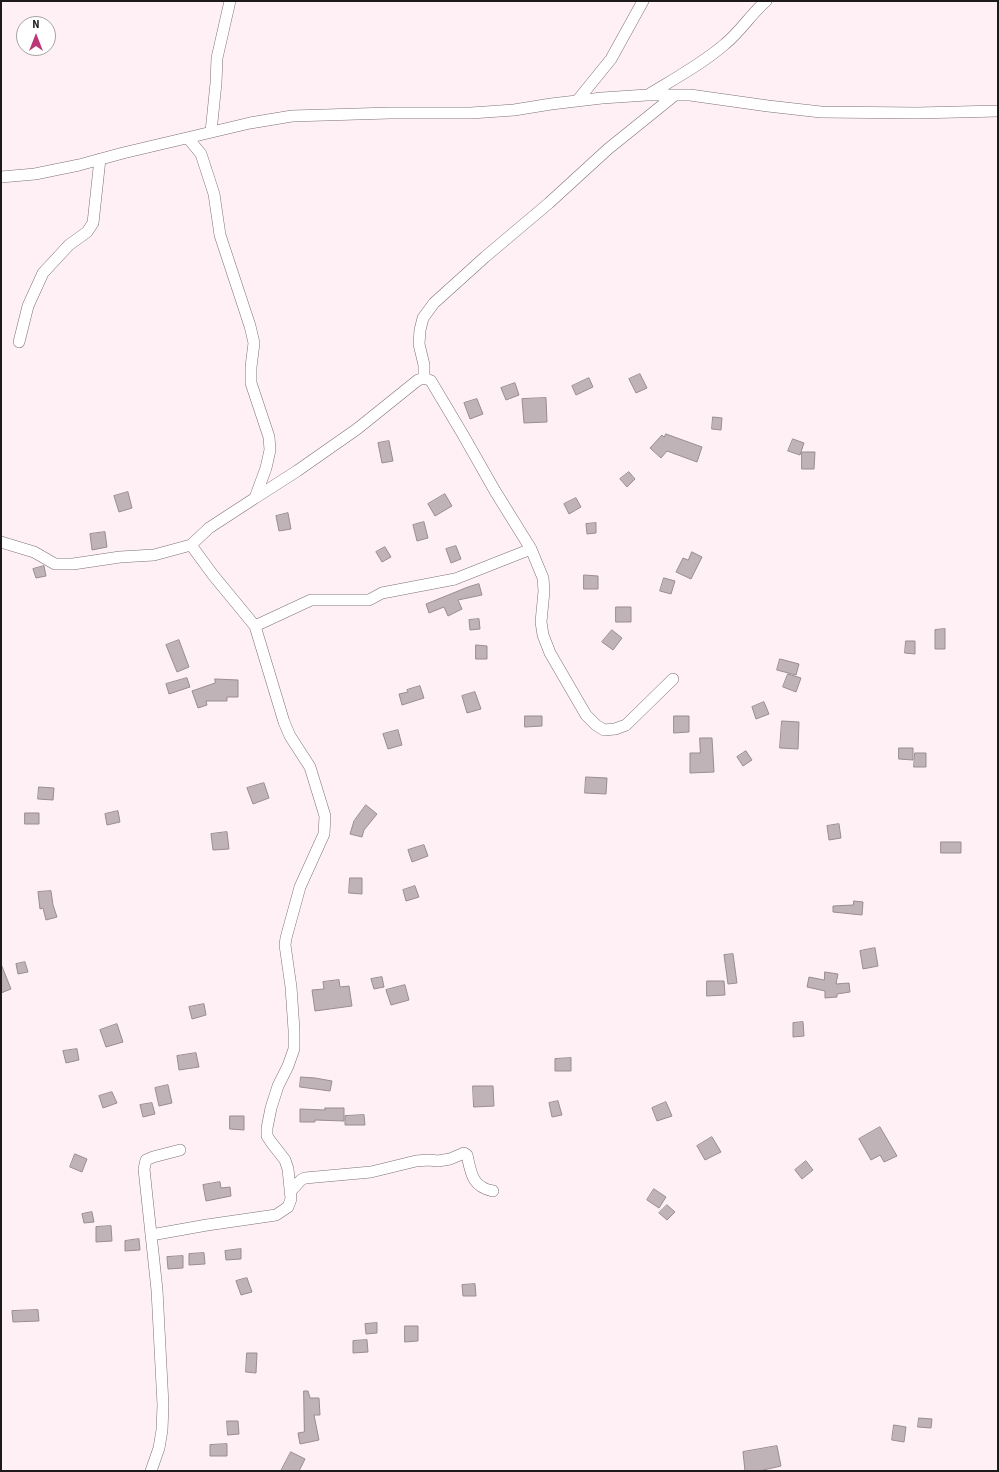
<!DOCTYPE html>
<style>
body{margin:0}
#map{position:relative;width:999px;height:1472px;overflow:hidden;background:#fef0f5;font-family:"Source Sans 3",sans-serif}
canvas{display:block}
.frame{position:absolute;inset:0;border:2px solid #1e191a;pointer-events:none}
.north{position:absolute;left:16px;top:16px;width:40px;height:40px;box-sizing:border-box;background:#fff;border:1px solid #a5a3a3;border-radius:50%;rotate:0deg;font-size:11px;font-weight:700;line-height:16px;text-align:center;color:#1e191a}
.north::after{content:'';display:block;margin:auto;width:14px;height:18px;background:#bc3576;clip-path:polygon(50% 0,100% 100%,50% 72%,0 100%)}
</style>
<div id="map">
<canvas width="999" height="1472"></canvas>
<div class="frame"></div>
<div class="north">N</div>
</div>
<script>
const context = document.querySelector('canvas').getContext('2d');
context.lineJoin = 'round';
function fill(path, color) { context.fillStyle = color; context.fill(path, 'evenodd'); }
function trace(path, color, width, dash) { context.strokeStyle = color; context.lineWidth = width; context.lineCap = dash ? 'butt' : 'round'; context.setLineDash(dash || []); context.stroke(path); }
const building = new Path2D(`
 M640,374L647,388L636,393L629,379Z
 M589,378L593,387L576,395L572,386Z
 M515,383L519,395L506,400L501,388Z
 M546,398L547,422L524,423L522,399Z
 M477,399L483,414L470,419L464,403Z
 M713,417L722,418L721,430L712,429Z
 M666,434L702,447L697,462L667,451L661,458L650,448L662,435L664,437Z
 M793,439L804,443L800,455L788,451Z
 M389,441L393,461L382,463L378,443Z
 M802,452H815L814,469H802Z
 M629,472L635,479L627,487L620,479Z
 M128,492L132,508L119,512L114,496Z
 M445,494L452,506L435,516L428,504Z
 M576,498L581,507L569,514L564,504Z
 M288,513L291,529L279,531L276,516Z
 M424,522L428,538L417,541L413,525Z
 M596,523V533L587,534L586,524Z
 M105,532L107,547L92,550L90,534Z
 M456,546L461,559L451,563L446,549Z
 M385,547L391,557L382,562L376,552Z
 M692,552L702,557L691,579L676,572L683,558L688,560Z
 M44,566L46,576L36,578L33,569Z
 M584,575L598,576V589H584Z
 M664,578L675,581L671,594L660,591Z
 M479,584L482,595L458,600L462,609L448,616L444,607L429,613L426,604L468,587Z
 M616,607H631V622H616Z
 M479,619L480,629L470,630L469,620Z
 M945,629V649H935V630Z
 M612,630L622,638L613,650L602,642Z
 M179,640L189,667L177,672L166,645Z
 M906,641H915V654L905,653Z
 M476,645L487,646V659H476Z
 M780,659L799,664L796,675L777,670Z
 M788,674L801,678L796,692L783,687Z
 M187,678L190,687L169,694L166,684Z
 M215,679L238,680V697H227V701H206L207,705L198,708L192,691L215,683Z
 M420,686L424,698L402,705L399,694L408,692L407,690Z
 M475,692L481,709L467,713L462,696Z
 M764,702L769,714L756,719L752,707Z
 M525,716H542V726L525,727Z
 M674,716H689V732L674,733Z
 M782,721L799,722L798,749L780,748Z
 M398,730L402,745L388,749L383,734Z
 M700,738H712L714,772L690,773V753H700Z
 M899,748H913V760L899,759Z
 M746,751L752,760L743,766L737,757Z
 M915,753H926V767H914Z
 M586,777L607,778L606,794L585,793Z
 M264,783L269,798L253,804L247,788Z
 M39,787L54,788L53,800L38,799Z
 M366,805L377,814L364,830L362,837L350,834L354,821Z
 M118,811L120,822L107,825L105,814Z
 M25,813H39V824H25Z
 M839,824L841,838L829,840L827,826Z
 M227,832L229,849L213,850L211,834Z
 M941,842H961V853H941Z
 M424,845L428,856L412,862L408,850Z
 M350,878H362V894L349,893Z
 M415,886L419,897L406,901L403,890Z
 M51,891L53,905L57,917L46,920L43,908L40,909L38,892Z
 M854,901L863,902L862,915L833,912V906L853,905Z
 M875,948L878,966L863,969L860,951Z
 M733,954L737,983L728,984L724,955Z
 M25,962L28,972L18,974L16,964Z
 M1,964L11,989L1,993Z
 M825,972L838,974L836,984L849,983L850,992L837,994V997L825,998V991L807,987L809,977L824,980Z
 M382,977L384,987L374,989L371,979Z
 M339,980L340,987L349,986L352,1006L315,1011L312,990L324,989L323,982Z
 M707,981H724L725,995L707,996Z
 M405,985L409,1000L391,1005L386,990Z
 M204,1004L206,1015L192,1019L189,1007Z
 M803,1022L804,1036L793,1037V1023Z
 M117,1024L123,1042L106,1047L100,1030Z
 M77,1049L79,1060L66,1063L63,1051Z
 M196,1053L199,1067L179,1070L177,1056Z
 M571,1058V1071H555V1059Z
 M301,1077L315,1078L332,1081L330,1091L300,1087Z
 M168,1085L172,1103L159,1106L155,1088Z
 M473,1086H493L494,1106L474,1107Z
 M112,1092L117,1103L103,1108L99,1096Z
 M558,1101L562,1115L552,1117L549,1103Z
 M666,1102L672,1116L657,1121L652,1108Z
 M152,1103L155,1114L143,1117L140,1105Z
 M325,1108H344V1121L315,1120V1122H300V1109L325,1110Z
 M364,1115L365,1125H345V1116Z
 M230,1116H244V1130L230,1129Z
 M880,1127L897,1156L884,1162L880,1155L871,1160L859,1139Z
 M712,1137L721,1152L705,1160L697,1146Z
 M75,1154L87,1159L82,1172L70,1167Z
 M806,1161L813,1170L802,1179L795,1170Z
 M220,1182L221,1188L230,1187L231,1196L206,1201L203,1185Z
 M654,1189L666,1197L659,1208L647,1200Z
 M667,1205L675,1212L667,1220L659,1213Z
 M92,1212L94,1222L84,1223L82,1214Z
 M111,1226L112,1241L96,1242V1227Z
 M139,1239L140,1250L125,1251V1241Z
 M241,1249V1259L226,1260L225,1251Z
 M204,1253L205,1264L189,1265V1254Z
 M183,1256V1268L168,1269L167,1257Z
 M247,1278L252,1292L241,1295L236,1281Z
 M475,1284L476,1296H463L462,1285Z
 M38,1310L39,1321L13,1322L12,1311Z
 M377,1323V1333L366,1334L365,1324Z
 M405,1326H418V1341L405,1342Z
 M367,1340L368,1352L353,1353V1341Z
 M247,1353H257L256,1373L246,1372Z
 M304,1391H308L310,1398H319L320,1415H314L319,1440L300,1444L298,1433L304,1432Z
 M919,1418L932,1419L931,1428L918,1427Z
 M227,1421H238L239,1434L228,1435Z
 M894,1425L906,1427L904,1442L892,1440Z
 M227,1444V1456H210V1445Z
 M777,1446L781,1466L759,1471H745L743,1452Z
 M291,1452L305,1459L299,1471H281Z`);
fill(building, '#c0b3b7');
trace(building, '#998d91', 1);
const street = new Path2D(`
 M648,95C674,79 702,64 725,44C740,32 751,14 766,1
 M577,101L611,59L643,1
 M211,132L216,83L217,58L230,1
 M1,177L35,174L79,165L123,153L250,123L292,116L390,113H471L514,110L551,104L602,98L647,95H690L768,106L821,112L917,113L998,111
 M19,342L28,306L43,273L69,245L87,232L93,223L100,159
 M424,378V365L419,344L420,330L423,318L434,303L485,257L549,203L608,149L675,95
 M255,498L297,471L357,429L418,380C424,378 426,378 431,381L462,433L495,491L531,549L543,578L544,591L541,622L543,635L550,653L586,715L596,725L604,730L615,729L626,725L673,679
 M1,542L34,552L55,564H73L120,557L154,555L191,545L209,528L255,498L266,468L270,450L269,437L251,383V367L254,343L250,326L220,235L214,194L201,154L188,138
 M255,626L311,600H369L382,593L455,579L531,549
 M290,1192L301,1180L305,1178L371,1172L416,1161L429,1160L438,1161L450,1159L464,1153L467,1155C471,1173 472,1187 493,1191
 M151,1235L207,1225L276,1215L288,1207L291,1199L288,1169L285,1160L271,1142L267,1136V1128L271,1108L278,1086L288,1066L294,1049V1030L291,987L285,945L286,938L300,887L324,834L325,816L310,767L290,736L284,722L255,626L213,575L191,545
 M151,1471L159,1448L162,1430L163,1405L157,1290L144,1169L146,1160L153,1157L180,1150`);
trace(street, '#7d7175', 12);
trace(street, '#fff', 11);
</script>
